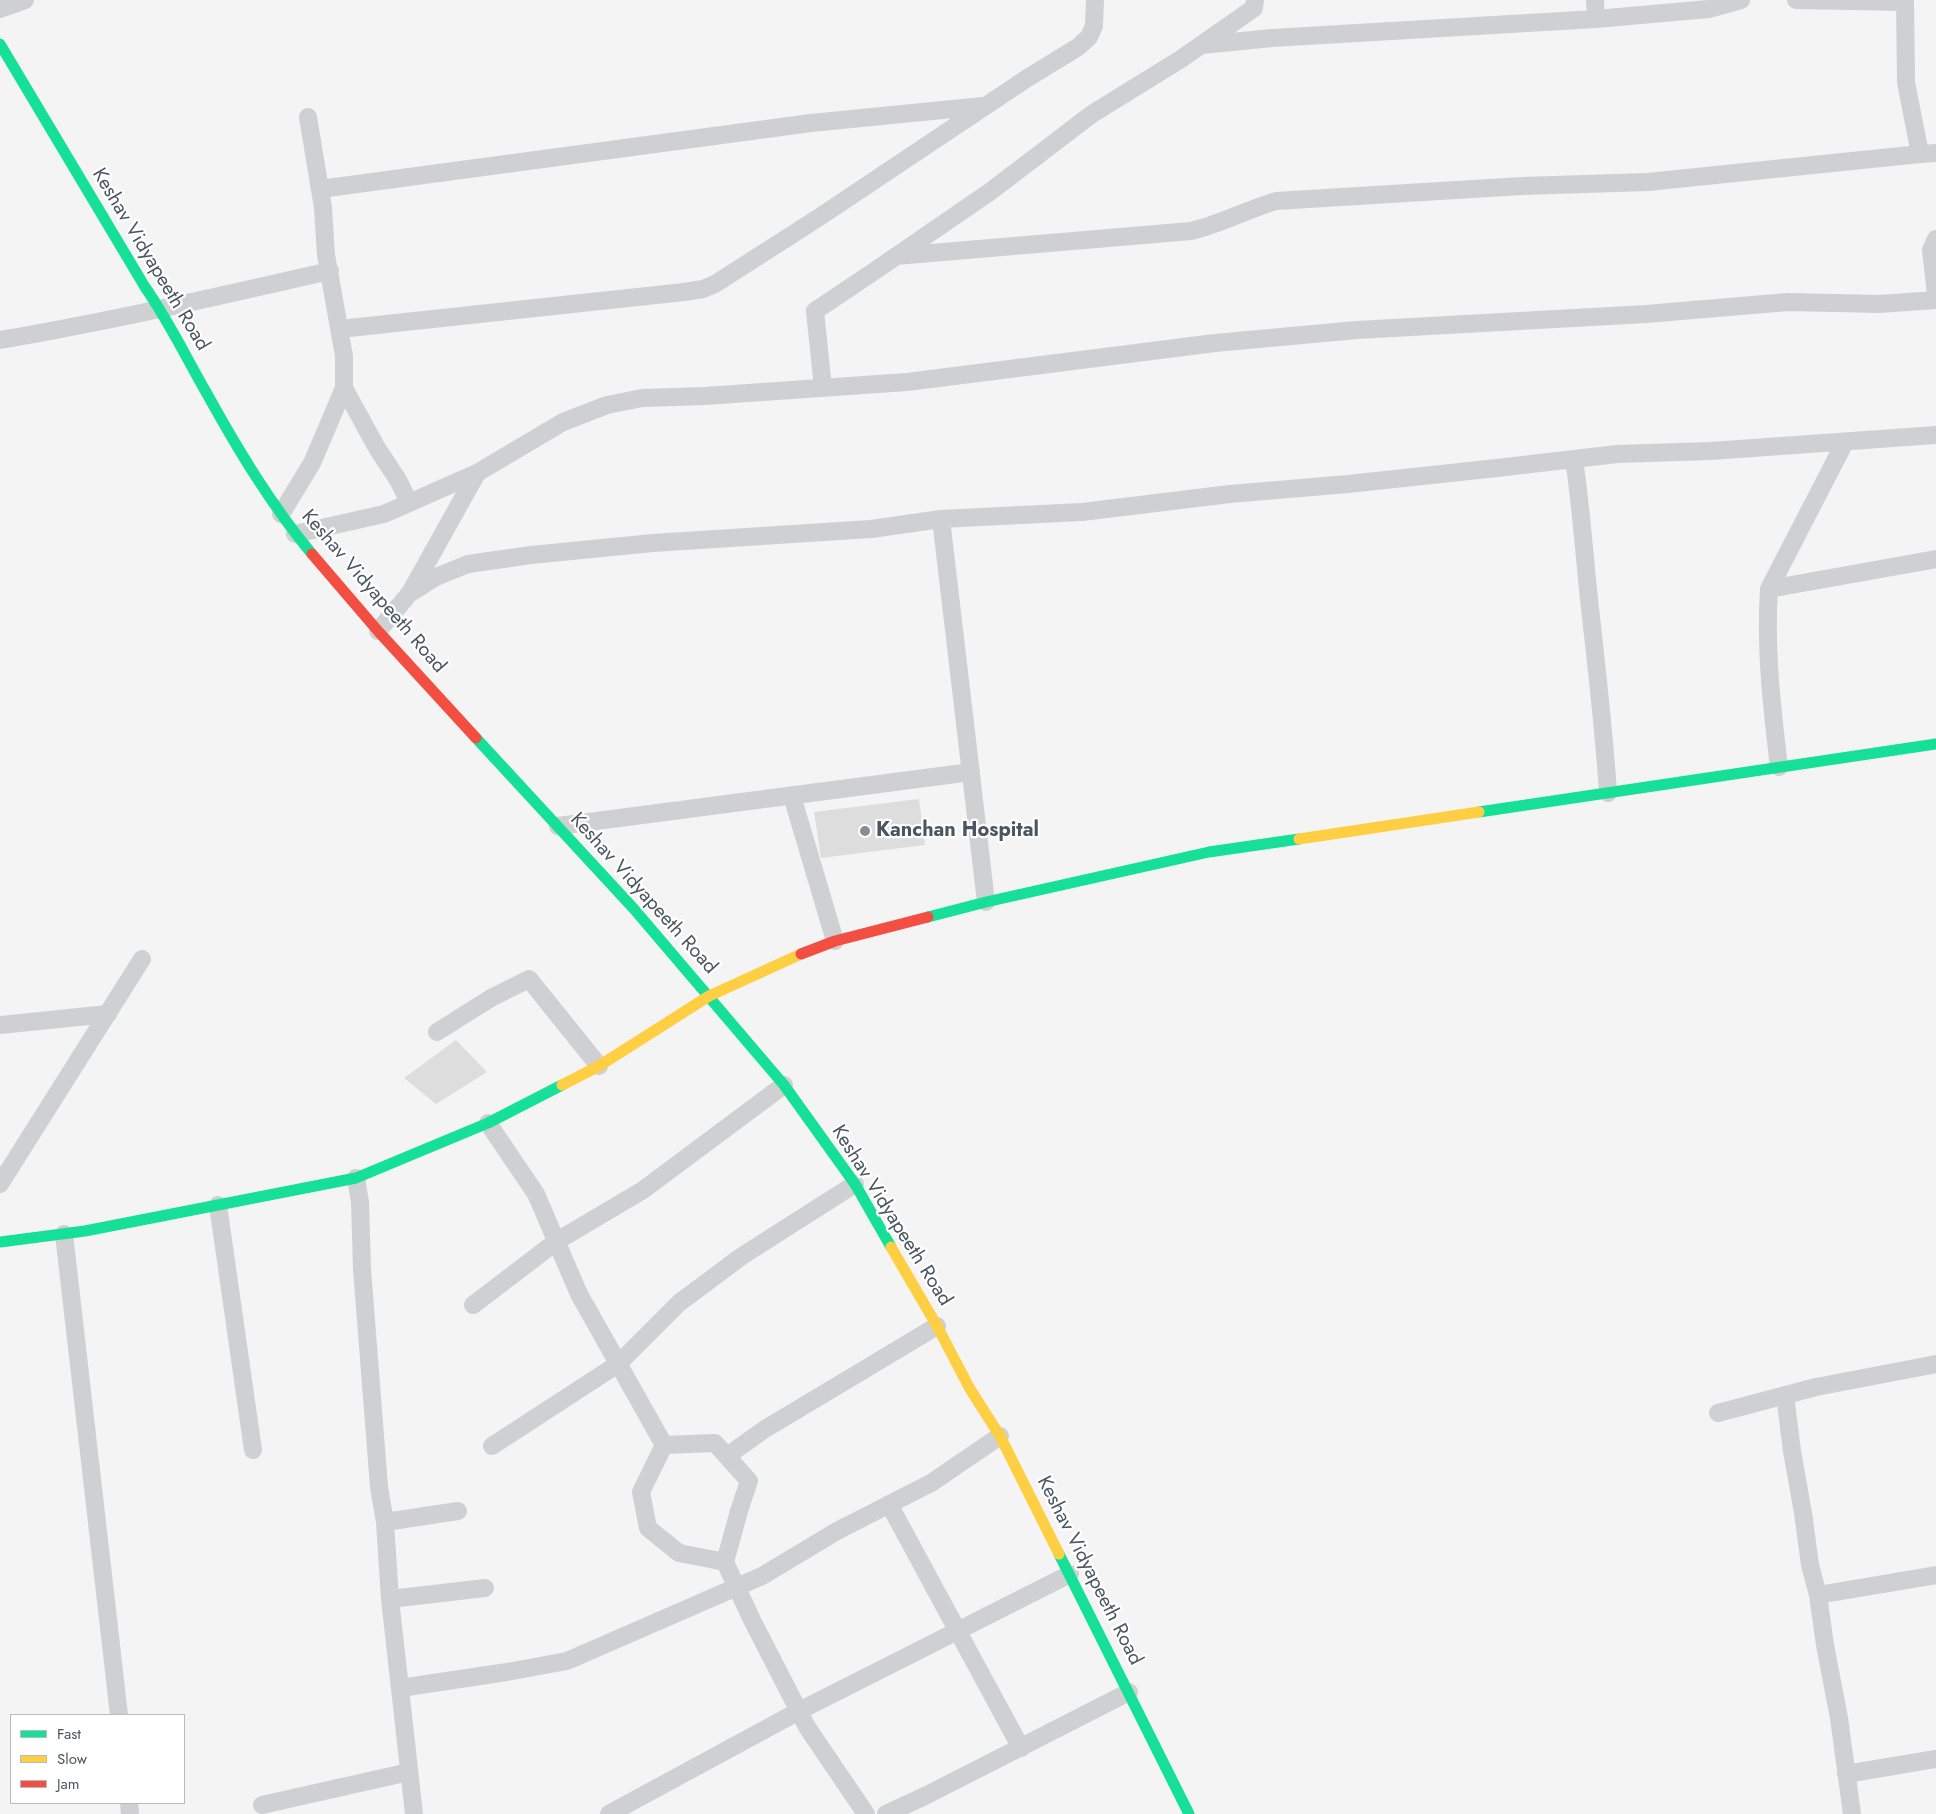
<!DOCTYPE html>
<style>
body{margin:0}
#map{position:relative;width:1936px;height:1814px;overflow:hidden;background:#f4f4f4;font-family:Jost,sans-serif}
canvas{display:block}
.legend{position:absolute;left:10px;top:1714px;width:175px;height:90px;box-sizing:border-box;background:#fff;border:1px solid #b7bbc0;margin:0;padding:6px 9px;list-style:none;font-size:15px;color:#4a5661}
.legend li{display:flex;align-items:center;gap:10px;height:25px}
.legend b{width:25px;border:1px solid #b7bbc0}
</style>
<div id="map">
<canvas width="1936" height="1814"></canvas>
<ul class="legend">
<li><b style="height:6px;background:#16e098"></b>Fast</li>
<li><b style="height:6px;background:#ffcf43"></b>Slow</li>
<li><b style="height:6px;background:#f24e42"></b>Jam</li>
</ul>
</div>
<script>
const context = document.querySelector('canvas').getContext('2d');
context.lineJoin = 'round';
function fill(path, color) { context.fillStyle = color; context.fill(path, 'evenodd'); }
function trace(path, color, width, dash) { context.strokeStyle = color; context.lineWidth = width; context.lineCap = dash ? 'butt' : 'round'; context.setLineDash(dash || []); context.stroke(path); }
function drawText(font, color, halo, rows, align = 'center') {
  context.font = font + ' Jost,sans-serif'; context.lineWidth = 4.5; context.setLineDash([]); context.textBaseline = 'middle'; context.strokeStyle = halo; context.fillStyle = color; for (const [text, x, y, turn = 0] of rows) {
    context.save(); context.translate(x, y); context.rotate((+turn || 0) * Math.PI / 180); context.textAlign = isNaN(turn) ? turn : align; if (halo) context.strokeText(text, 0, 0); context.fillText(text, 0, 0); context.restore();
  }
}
fill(new Path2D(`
 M919,799L925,845L821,858L814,812Z
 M456,1040L487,1072L436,1104L404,1078Z`), '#ddddde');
trace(new Path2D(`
 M1595,0L1596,19
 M1796,0L1905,2
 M1905,0L1906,82L1920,154L1936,153
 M0,9L25,0
 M1202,45L1272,38L1596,19L1709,9L1741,0
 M308,117L323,208L326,255L344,356V388L377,448L398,480L409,502
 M320,189L811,123L983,106
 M1936,239L1931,250L1936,295
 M896,256L1191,231C1221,224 1246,210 1276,201L1522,186L1648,182L1920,154
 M340,329L684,292L703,289L715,284L818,218L1026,79L1078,47L1089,37L1094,26L1095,0
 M0,340C111,321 220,296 330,271
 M823,388L815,311L879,268L991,191L1092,114L1181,59L1254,8L1255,0
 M1574,459C1581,506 1584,552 1589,599C1596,664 1604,728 1608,793
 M281,514L312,463L344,388
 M941,519L986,902
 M295,534L384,514L477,473L563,422L607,405L642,398L705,396L907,382L1215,343L1357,330L1646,314L1788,302L1879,304L1936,300
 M1769,589L1845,442
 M410,593L477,473
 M378,631L409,594L436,577L468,564L531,555L653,543L871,529L941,519L1082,512L1230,494L1348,484L1497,468L1617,454L1711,451L1936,435
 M1779,767C1772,708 1765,649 1769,589L1936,559
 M792,796L835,941
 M558,826L971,772
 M0,1025L108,1014
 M437,1032L491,998L529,979L599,1066
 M488,1123L536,1194L579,1294L664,1445L715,1443L749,1481L739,1511L725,1562L752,1620L807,1727L866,1814
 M356,1178L360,1202L362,1269L379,1487L385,1522L390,1599L414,1814
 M0,1184L142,959
 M218,1205L253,1450
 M64,1234L119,1715
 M473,1305L557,1241L643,1190L784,1085
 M1785,1395L1792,1451L1803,1513L1810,1565L1818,1595L1825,1645L1839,1718L1852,1814
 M1718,1413L1816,1387L1936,1364
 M664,1445L641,1492L648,1528L679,1553L725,1562
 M492,1446L618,1364L679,1303L742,1256L855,1184
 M727,1456L765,1429L937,1326
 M889,1504L1021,1748
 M385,1522L458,1511
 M1818,1595L1936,1575
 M390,1599L485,1588
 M400,1688L507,1672L567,1661L762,1576L837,1531L931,1483L1000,1436
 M1846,1774L1936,1759
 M129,1803L130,1814
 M262,1805L409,1772
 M609,1814L799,1711L1070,1574
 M886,1814L925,1796L1129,1692`), '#ced0d2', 18);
trace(new Path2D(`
 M0,44L145,287C168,320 186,357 206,392C237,448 271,505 312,554
 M476,738L634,909L784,1085L855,1184L891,1247
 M1479,812L1936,744
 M928,917L986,902L1209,852L1299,839
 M0,1242L85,1231L356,1178L488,1123L562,1085
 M1059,1554L1189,1814`), '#16e098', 11);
trace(new Path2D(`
 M1299,839L1479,812
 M562,1085L599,1066L709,996L801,954
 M891,1247L937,1326L970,1389L1000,1436L1059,1554`), '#ffcf43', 11);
trace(new Path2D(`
 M312,554L378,631L476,738
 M801,954L835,941L928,917`), '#f24e42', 11);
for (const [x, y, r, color] of [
 [865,831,6,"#868d94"]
]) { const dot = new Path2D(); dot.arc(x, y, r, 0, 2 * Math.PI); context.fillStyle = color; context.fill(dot); trace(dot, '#fff', 2); }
drawText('20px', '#4a5661', '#fff', [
 ["Keshav Vidyapeeth Road",150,260,59],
 ["Keshav Vidyapeeth Road",373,592,49],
 ["Keshav Vidyapeeth Road",643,894,48],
 ["Keshav Vidyapeeth Road",891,1216,58],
 ["Keshav Vidyapeeth Road",1089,1571,63]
]);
drawText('bold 20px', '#4a5661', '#fff', [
 ["Kanchan Hospital",876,831]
], 'left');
</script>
